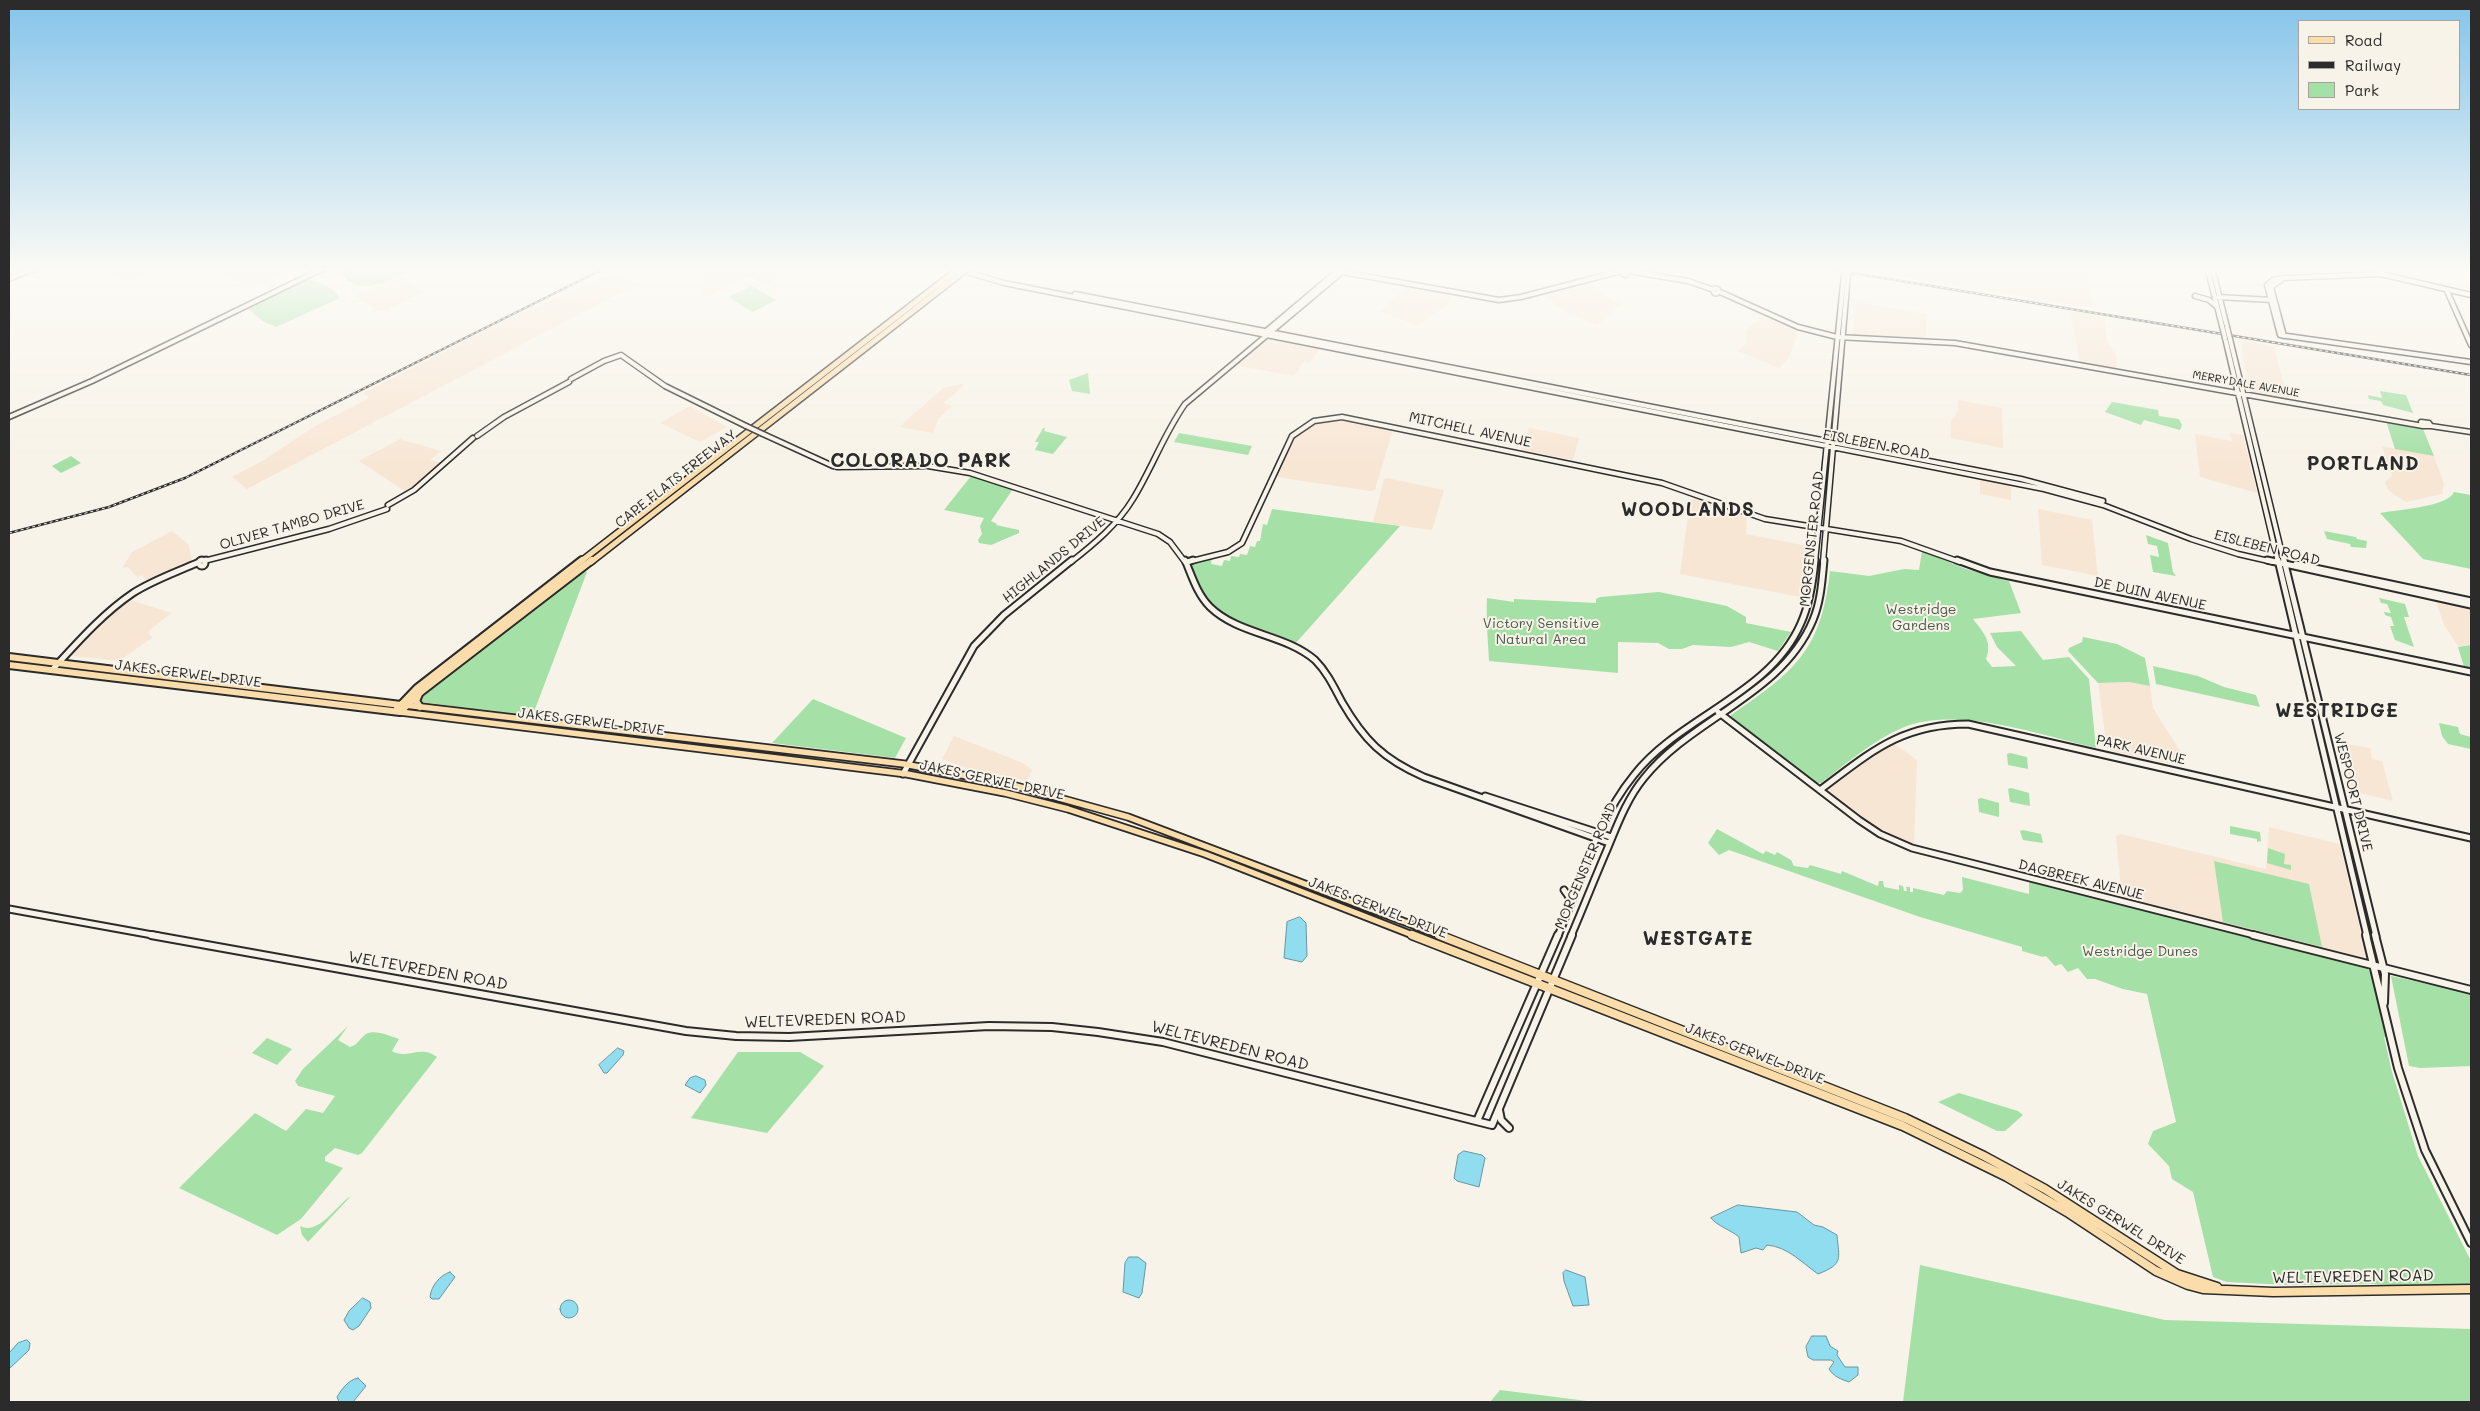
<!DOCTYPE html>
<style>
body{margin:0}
#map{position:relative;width:2480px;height:1411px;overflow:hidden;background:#f7f3e8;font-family:Mali,sans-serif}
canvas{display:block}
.frame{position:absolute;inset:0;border:10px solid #2b2b2b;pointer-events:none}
.legend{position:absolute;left:2298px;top:20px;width:162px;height:90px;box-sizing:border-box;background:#f7f3e8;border:1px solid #a5a39c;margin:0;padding:6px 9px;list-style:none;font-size:15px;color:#2b2b2b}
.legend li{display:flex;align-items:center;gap:10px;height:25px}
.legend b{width:25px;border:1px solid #a5a39c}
</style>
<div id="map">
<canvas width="2480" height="1411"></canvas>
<div class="frame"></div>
<ul class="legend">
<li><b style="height:6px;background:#fbddab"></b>Road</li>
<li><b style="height:6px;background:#2b2b2b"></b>Railway</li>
<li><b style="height:14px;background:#a5e0a6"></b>Park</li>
</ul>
</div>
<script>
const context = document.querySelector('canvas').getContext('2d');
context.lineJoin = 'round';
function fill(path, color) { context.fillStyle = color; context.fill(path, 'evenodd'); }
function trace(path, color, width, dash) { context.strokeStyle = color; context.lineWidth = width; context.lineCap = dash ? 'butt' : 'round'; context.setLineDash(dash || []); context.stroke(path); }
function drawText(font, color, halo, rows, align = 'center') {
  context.font = font + ' Mali,sans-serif'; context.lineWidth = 4; context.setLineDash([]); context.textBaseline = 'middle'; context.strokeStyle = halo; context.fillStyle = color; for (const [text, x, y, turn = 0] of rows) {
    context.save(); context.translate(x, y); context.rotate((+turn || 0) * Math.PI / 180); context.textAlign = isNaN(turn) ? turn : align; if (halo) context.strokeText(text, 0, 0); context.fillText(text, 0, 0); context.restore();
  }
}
fill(new Path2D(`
 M104,267H162L127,282Z
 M240,267H292L295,268L252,289L224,274Z
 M706,267H802L765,285L750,276L702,299Z
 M1854,267H2086L2093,308L1854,269Z
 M614,272L637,284L247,489L232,477L264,460L315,426L369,398L363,393L533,306L536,307Z
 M400,275L424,293L390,307V310L373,312V307L355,296Z
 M1590,282L1611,300L1622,304L1597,325L1565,312L1545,295Z
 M1406,287L1453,296L1449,303L1418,326L1380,311Z
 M1860,302L1927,314L1926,338L1853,335L1855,304Z
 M2070,311L2104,317L2107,341L2116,355L2117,369L2080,362Z
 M1762,316L1798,331L1789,358L1779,368L1738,351L1747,343L1745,331Z
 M1268,339H1273L1320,348L1310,363L1303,362L1294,376L1235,365Z
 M2240,339L2274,347L2288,398L2250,392L2246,389L2244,383L2247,382Z
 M961,384L964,385L944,403L952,406L938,419L933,433L899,427L943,388Z
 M1958,400L2002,408L2003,448L1951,438V421L1958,410Z
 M690,406L727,427L700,442L660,423Z
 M1347,419L1391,427L1393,429L1375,490L1370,491L1276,477L1296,435L1318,423Z
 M1529,428L1579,438L1573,460L1521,450Z
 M2230,433L2243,435L2257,493L2200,477L2195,434L2232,441Z
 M400,439L441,451L430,460L441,463L406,492L359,461Z
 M2382,446L2434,456L2444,484L2442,494L2406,502L2388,490L2385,482L2392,476Z
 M1387,478L1444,490L1432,530L1373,522L1384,479Z
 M1980,479L2008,484L2011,487V500L1980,494Z
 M1695,498L1747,517L1746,534L1812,547L1805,598L1680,574L1690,500Z
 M2038,509L2092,520L2098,576L2042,565Z
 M172,531L189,545L192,563L146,580L142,575L137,577L128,567L122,568L132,552Z
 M133,601L172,613L148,631L152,638L119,661L71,656L109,615L122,603Z
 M2436,601L2471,608V645L2458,646L2444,625Z
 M2129,682L2150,686L2153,708L2180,751L2182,766L2111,751L2107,748L2098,683Z
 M954,736L1023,763L1032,770L1027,781L964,767L942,759Z
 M1892,742L1917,760L1914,846L1869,822L1826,791Z
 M2341,743L2370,748L2372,759L2382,761L2393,801L2352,791L2340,747Z
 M2269,827L2340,844L2367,959L2122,899L2116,836L2121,834L2266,869Z`), '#f8e6d5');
fill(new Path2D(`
 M350,267H413C393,279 357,301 341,272Z
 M308,280C318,280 335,289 340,298L276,327L264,322L247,308Z
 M752,286L776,300L753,312L728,297Z
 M1088,373L1090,394L1072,391L1069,380Z
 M2380,391L2406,395L2413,413L2383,405L2381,401L2369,399L2368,395L2382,398Z
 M2112,402L2158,410L2159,416L2179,419L2182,425L2180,430L2144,420L2141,425L2105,412Z
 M2386,421L2423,429L2434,456L2395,449Z
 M1043,428H1045L1044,431L1067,437L1053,454L1035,450L1039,442H1035Z
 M1179,433L1252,446L1248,455L1174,442Z
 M71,456L81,463L61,473L52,466Z
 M971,476L1013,489L991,521L997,524L996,525L1019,530V533L991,545L979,543L978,540L982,534L980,526L984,518L944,510Z
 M2454,492L2471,495V569L2423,559L2380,513C2396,510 2448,507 2454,492Z
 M1272,509L1400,526L1295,644C1269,634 1222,623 1206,598C1200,588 1196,576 1191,565L1194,562L1212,557L1211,564L1222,566L1224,560L1230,561L1231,556L1239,557L1240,554L1247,555L1250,546L1255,547L1257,541H1260L1263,524L1267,525Z
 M2324,531L2356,537L2357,539L2367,541L2366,548L2351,547L2350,544L2327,539Z
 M2146,535L2168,543L2173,572L2176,576L2153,572L2150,555L2159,557L2157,546L2148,544Z
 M1922,551L1966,569L2009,581L2021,613L1973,619C1983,632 1993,642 1986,659L1992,667L2016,666L1997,647L1990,633L2021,631L2043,660L2069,657L2089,679L2096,748C2040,735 1956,705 1902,728C1873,740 1846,764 1821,783H1817L1731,718V715C1795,671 1821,651 1830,571L1869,576L1904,569L1919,570Z
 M583,570L587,572L532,717L421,702L419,700L424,691L462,665Z
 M1659,592L1727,606L1746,617V623L1791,632L1778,651L1749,642L1731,647L1693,645L1682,649H1669L1658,643L1618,642V673L1489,661C1488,640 1486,620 1487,598L1514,602V599L1596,603V599L1600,597Z
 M2379,598L2405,604L2409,617H2404L2414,647L2395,640L2390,626H2394L2391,617L2385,615L2384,612L2391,613L2387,604L2381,603Z
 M2083,637L2117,644L2145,658L2150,686L2129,682L2098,683L2068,651L2069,648L2082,642Z
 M2471,645V670L2464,667L2458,647Z
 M2153,666L2198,676L2224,687L2256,695L2260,707L2156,684Z
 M813,699L906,738L895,758L772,743Z
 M2439,723L2458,727L2460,734L2471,737V749L2448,744L2442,736Z
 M2010,753L2027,757L2028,769L2008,765L2007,754Z
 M2011,788L2029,793L2030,806L2010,802L2008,789Z
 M1981,798L1999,803V817L1979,812L1978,799Z
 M2230,826L2260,832L2261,841L2257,842V839L2230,834Z
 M1717,829L1763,854L1766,851L1775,855L1777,852L1791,860L1794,866L1808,868L1810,865L1841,874L1842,871L1878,886L1879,881H1883L1884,887L1899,890V885L1903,886L1904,891H1907L1906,887H1910V892H1913V888L1944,895L1947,891L1960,893L1963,890L1962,877L2029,894V882L2367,968L2373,976L2387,1037H2384L2392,1072L2418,1156L2471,1261V1283L2456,1289L2371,1284L2288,1285L2227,1282L2213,1277L2193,1192L2172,1179L2169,1166L2148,1144L2153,1131L2176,1122L2147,994L2123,989L2095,979H2087L2078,968L2068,972L2061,964L2055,966L2046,956L2043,957L2022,951V947L1920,917L1729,850L1719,855L1708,843Z
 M2023,830L2041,834L2043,843L2023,840L2020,831Z
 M2268,848L2285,854L2284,864L2291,865V870L2267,863Z
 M2214,861L2309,884L2322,947L2223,922Z
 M2391,976L2471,993V1066L2420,1068L2409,1066Z
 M348,1026L338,1040L350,1047C358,1045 360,1038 366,1034C375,1029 390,1036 399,1039L392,1051C407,1060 420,1044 437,1057L362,1153L358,1155L335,1148L325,1157V1161L343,1168L301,1219L277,1235L179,1188L255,1113L286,1131L306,1109L323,1113L335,1096L298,1086L295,1081L303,1069Z
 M267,1038L292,1049L277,1065L252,1053Z
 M738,1052H800L824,1066L767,1133L691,1118Z
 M1959,1093L2018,1111L2023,1115L2005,1131H1997L1938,1102Z
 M351,1196L308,1242L302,1235L300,1226C319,1236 337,1204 351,1196Z
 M1920,1265L2165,1320L2471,1329V1402H1903Z
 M1500,1390L1595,1402H1490Z`), '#a5e0a6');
const water = new Path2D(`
 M1300,917L1306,923L1307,956L1302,962L1284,958L1287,922Z
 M618,1048L624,1051L623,1055L607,1073H604L599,1065Z
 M696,1076L705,1080L706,1085L700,1093L685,1085L690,1078Z
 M1464,1151L1482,1155L1485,1158L1479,1187L1457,1181L1454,1178L1458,1155Z
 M1738,1205L1797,1212L1814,1225L1823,1227L1837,1235C1839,1259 1844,1264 1818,1274C1801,1262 1788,1247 1767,1245L1763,1250L1756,1248L1741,1253L1739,1237C1731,1230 1717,1226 1711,1218Z
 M1129,1257H1138L1146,1263L1142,1293L1139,1298L1123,1292L1125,1263Z
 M1566,1270L1585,1277L1589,1305L1573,1306L1564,1281L1563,1273Z
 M450,1272L455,1277L439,1299H432L430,1297C431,1286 440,1275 450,1272Z
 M363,1298L370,1302L371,1308L359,1326L353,1330L349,1328L344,1320L349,1311Z
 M560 1309a9 9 0 1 1 18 0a9 9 0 1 1-18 0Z
 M1812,1336H1826L1830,1346L1838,1351L1837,1355L1845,1367H1858V1375L1849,1382C1841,1379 1834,1377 1829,1369L1834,1362L1831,1360H1813L1808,1357L1806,1347Z
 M27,1340L30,1343L29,1350L9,1369V1353L18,1343Z
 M358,1378L366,1386L353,1402H339L337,1397C342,1389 348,1380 358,1378Z`);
fill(water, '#8fddee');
trace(water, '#6796a0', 1);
const secondaryFar2 = new Path2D(`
 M950,267L1004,283L2044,489L2103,505L2191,539L2238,554L2273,562
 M2207,267L2222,326
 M2212,267L2227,327
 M2376,267L2384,275
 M1622 272a3 3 0 1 1 6 0a3 3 0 1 1-6 0Z
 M1337,271L1499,300L1521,297L1621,271
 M1628,271L1688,281L1714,290
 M9,279L38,267
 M2281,280L2271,287L2284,336
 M1713.5 291a2.5 2.5 0 1 1 5 0a2.5 2.5 0 1 1-5 0Z
 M2447,291L2471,345
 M1720,292L1798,327L1837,337L1955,343L2423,426
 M1075,294L2021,479L2103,501
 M2471,295L2381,274L2283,278L2273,280L2267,285L2280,335L2471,362
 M2195,296L2209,300L2216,306
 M2218,297L2272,300
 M1264,333L1342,267
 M2225,338L2278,562
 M2230,339L2284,562
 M571,379L604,361L621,355L665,386L746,426
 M9,417L92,381L326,267
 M2421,422L2429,423L2431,426H2423Z
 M2431,426L2471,432
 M763,434L833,466
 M477,436L504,417L569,382
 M928,466L970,473L1158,534L1170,542L1185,562
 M837,467L924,466
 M388,505L414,490L473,438
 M204,561L329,529L387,509
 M1071,562C1094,544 1118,524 1133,499C1152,468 1164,434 1185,404L1348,267
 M1188,562L1228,552L1242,543L1292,436L1314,421L1342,417L1662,483L1765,519L1901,541L1960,562
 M1815,562L1844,274
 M1823,562L1848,275`);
const secondaryFar1 = new Path2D(`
 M1185,560C1192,576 1197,594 1210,607C1239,635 1285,634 1315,660C1327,672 1334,687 1342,702C1364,740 1383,759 1424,777L1609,843
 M1957,560L1990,572L2471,672
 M2267,560L2471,605
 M2278,560L2367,936
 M2284,560L2376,936
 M199 563a3 3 0 1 1 6 0a3 3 0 1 1-6 0Z
 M204,561L206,560
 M1187,562L1193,560
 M2296,564L2471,601
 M52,670C77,643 102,614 133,593C153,580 177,572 199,562
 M1718,712L1859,820L1880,834L1912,848L2258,936
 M903,774L974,646L1004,615L1072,560
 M1820,790C1871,752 1901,724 1968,724L2471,838
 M1485,796L1611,837
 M1564,890L1569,897L1568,908
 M9,909L158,936
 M1558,936C1580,883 1597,820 1634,775C1680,716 1770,695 1801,623C1810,603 1813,582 1815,560
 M1571,936C1583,908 1594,880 1606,852C1617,826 1626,800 1644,778C1693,717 1782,695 1813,620C1821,601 1822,580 1824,560`);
const secondary = new Path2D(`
 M151,935L686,1031L736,1036L789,1037L989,1026L1052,1027L1098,1032L1163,1042L1492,1125L1572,935
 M2253,935L2471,990
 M2366,935L2398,1068L2425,1150L2471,1243
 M2375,935L2385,974L2384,1003
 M1499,1110L1501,1120L1509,1128
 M1477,1121L1558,935`);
const primaryFar1 = new Path2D(`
 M405,705L904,764L1009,784L1128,817L1442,936
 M400,712L907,774L1005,793L1068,809L1205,854L1415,936`);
const primary = new Path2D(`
 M1412,935L1903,1126L2007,1177L2067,1212L2156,1271L2188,1285L2203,1289L2273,1292L2471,1289
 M1439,935L1905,1118L1984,1156L2045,1189L2177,1274L2217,1287`);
const highwayFar1 = new Path2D(`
 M580,562L953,273
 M591,562L959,275`);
const highway = new Path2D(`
 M9,657L401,705
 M9,665L400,712L422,691L592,560
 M419,694L416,701L420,707
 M395,711L417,688L582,560`);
trace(secondaryFar2, '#2b2b2b', 7);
trace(secondaryFar1, '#2b2b2b', 9);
trace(secondary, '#2b2b2b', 10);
trace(primaryFar1, '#2b2b2b', 9);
trace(primary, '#2b2b2b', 11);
trace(highwayFar1, '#2b2b2b', 8);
trace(highway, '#2b2b2b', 10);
trace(secondaryFar2, '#f7f3e8', 4);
trace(secondaryFar1, '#f7f3e8', 5);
trace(secondary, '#f7f3e8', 6);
trace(primaryFar1, '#fbddab', 5.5);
trace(primary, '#fbddab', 8);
trace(highwayFar1, '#fbddab', 5);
trace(highway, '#fbddab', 6);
const rail = new Path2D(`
 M1816,267L2471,375
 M9,533L109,507L185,478L607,267`);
trace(rail, '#2b2b2b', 2.5);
trace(rail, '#f7f3e8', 1, [3]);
const secondaryBridge = new Path2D(`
 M1844,274L1845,267
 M1848,275L1849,268
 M2222,326L2225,338
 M2227,327L2230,339
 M746,426L763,434`);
const highwayBridge = new Path2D(`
 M953,273L961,267
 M959,275L969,267`);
trace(secondaryBridge, '#2b2b2b', 7, []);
trace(highwayBridge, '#2b2b2b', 8, []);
trace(secondaryBridge, '#f7f3e8', 4);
trace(highwayBridge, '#fbddab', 5);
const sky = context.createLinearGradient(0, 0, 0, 464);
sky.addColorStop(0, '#84c4ea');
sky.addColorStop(0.58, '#fbfaf5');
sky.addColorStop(1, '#fbfaf500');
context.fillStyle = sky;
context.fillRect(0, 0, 2480, 464);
drawText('11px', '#2b2b2b', '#f7f3e8', [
 ["MERRYDALE AVENUE",2246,384,10]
]);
drawText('14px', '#2b2b2b', '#f7f3e8', [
 ["MITCHELL AVENUE",1470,430,12],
 ["EISLEBEN ROAD",1876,445,11],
 ["CAPE FLATS FREEWAY",676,479,-38],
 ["OLIVER TAMBO DRIVE",292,525,-16],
 ["MORGENSTER ROAD",1812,539,-84],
 ["EISLEBEN ROAD",2267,548,14],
 ["HIGHLANDS DRIVE",1054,560,-39],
 ["DE DUIN AVENUE",2150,594,12],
 ["JAKES GERWEL DRIVE",188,674,7],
 ["JAKES GERWEL DRIVE",591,722,7],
 ["PARK AVENUE",2141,750,13],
 ["JAKES GERWEL DRIVE",992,780,12],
 ["WESPOORT DRIVE",2353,792,76],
 ["MORGENSTER ROAD",1586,866,-67],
 ["DAGBREEK AVENUE",2081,880,14],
 ["JAKES GERWEL DRIVE",1378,908,21],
 ["JAKES GERWEL DRIVE",1755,1054,21],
 ["JAKES GERWEL DRIVE",2121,1222,32]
]);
drawText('14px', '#4a584a', '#f7f3e8', [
 ["Westridge",1921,610],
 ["Gardens",1921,626],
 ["Victory Sensitive",1541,624],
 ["Natural Area",1541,640],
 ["Westridge Dunes",2140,952]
]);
drawText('16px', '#2b2b2b', '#f7f3e8', [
 ["WELTEVREDEN ROAD",428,971,10],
 ["WELTEVREDEN ROAD",825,1020,-2],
 ["WELTEVREDEN ROAD",1230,1046,14],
 ["WELTEVREDEN ROAD",2353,1277,-1]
]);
context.letterSpacing = '1px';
drawText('bold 19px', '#2b2b2b', '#f7f3e8', [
 ["COLORADO PARK",921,461],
 ["PORTLAND",2363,464],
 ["WOODLANDS",1688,510],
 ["WESTRIDGE",2337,711],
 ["WESTGATE",1698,939]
]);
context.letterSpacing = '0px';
</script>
